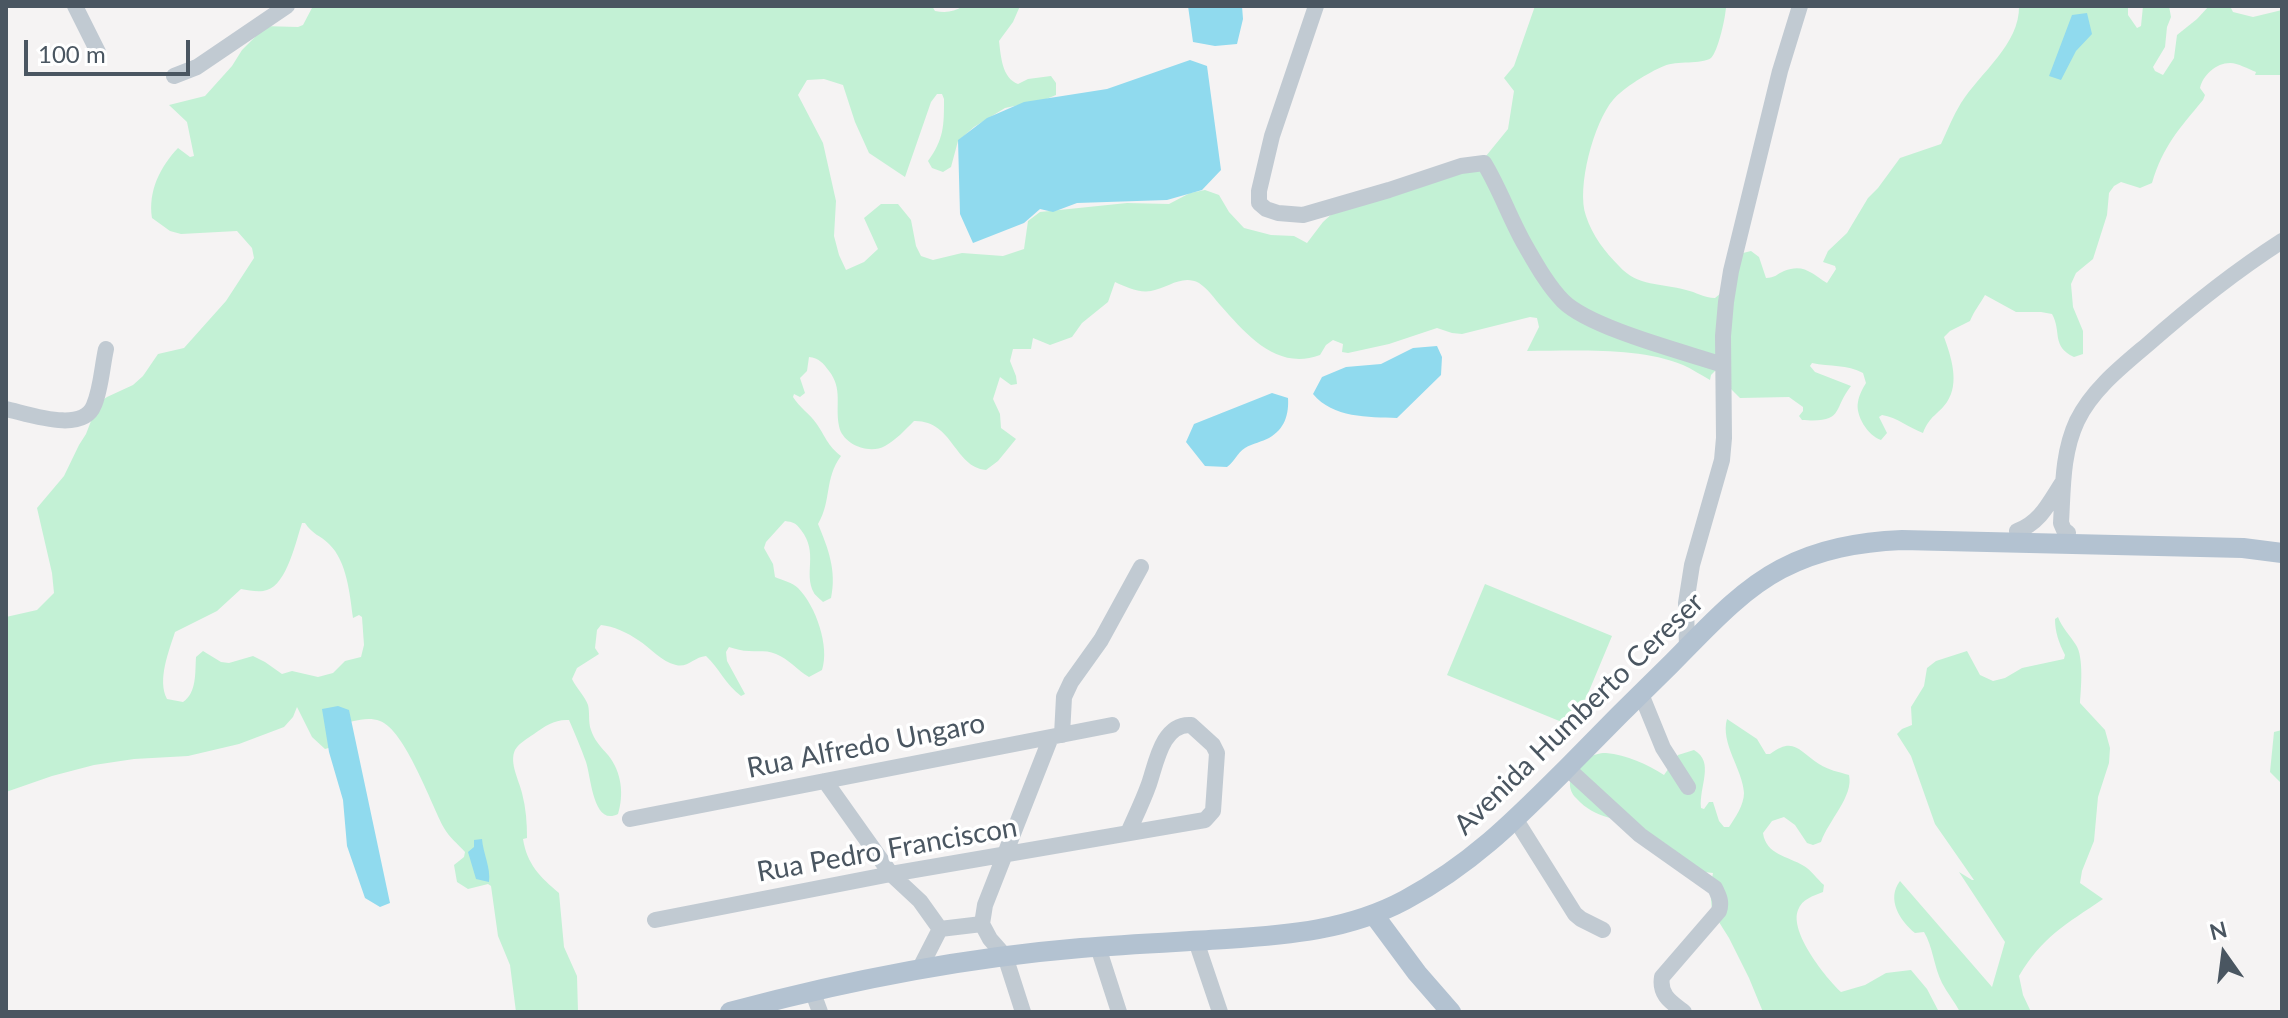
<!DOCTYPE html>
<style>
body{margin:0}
#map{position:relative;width:2288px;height:1018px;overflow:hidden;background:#f5f3f3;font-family:Lato,sans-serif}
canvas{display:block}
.frame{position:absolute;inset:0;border:8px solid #4a5661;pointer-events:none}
.north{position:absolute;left:2184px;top:914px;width:80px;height:80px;-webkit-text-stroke:6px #fff;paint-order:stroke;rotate:346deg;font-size:22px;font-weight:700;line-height:32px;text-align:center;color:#4a5661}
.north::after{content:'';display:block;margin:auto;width:28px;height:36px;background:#4a5661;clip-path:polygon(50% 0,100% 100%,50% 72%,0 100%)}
.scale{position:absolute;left:24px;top:40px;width:166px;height:36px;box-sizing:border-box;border:4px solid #4a5661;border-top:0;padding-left:10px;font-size:24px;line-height:28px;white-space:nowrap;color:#4a5661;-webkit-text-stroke:6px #fff;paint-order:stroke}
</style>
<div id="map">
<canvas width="2288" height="1018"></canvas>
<div class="frame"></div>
<div class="north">N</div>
<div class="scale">100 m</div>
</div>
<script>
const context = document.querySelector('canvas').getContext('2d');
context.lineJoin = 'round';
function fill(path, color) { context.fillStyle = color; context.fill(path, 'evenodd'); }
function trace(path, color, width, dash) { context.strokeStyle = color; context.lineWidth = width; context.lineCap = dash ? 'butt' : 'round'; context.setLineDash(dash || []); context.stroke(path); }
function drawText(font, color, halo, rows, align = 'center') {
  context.font = font + ' Lato,sans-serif'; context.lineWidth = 7; context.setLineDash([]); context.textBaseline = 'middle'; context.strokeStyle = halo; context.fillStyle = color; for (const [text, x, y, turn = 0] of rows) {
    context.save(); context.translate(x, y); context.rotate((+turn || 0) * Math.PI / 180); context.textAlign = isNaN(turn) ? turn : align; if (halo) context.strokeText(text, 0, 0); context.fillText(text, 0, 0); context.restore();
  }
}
fill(new Path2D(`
 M313,6H932L935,11C946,13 954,12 963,6H1020L1013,22L999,41C1001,57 1002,78 1018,84L1028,79L1051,76L1056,83V95L1044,100L1005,108L974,127L958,141L951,167L943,172L932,168L928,161C944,139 944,126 944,99L942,94H937L931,102L905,177L869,153L855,122L843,85L824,79L807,80L798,95L823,143L836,201L834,236L839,255L846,270L864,262L878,249L864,218L881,204H898L911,220L916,246L921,256L933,260L962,253L1003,256L1024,249L1028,221L1040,212L1127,203L1169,204L1190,193L1205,190L1219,195L1229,212L1244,228L1271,235L1294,236L1307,243L1323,222L1335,211L1486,156L1508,129L1514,91L1504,78L1514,66L1535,6H1726C1726,16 1718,52 1711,58C1701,65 1677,60 1664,66C1649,72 1623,88 1613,100C1594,122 1576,188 1586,216C1592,235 1605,252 1619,266C1638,287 1661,283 1686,290C1696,292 1704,298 1715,298L1721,293L1743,253L1751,251L1759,257L1766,278C1775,278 1777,274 1784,271C1804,263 1812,274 1827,283L1836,269L1835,266L1823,262L1828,251L1847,233L1868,198L1878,188L1900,158L1941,144C1947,131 1953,116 1961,103C1980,73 2020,44 2019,6H2128V15L2137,28L2141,26L2143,6H2169L2171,17L2167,27L2165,47L2153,67L2155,71L2163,75L2174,58L2177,35L2197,19L2209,6H2230L2233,12L2253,17L2282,10V75H2255L2256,72C2248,69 2238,63 2230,63C2216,63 2203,75 2200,88L2205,95L2203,100C2179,129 2163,146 2152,183L2140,188L2121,182L2114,186L2109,193L2107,215L2093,259L2076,273L2071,284L2073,307L2083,331V354L2074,357C2051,346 2062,332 2052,314L2041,312H2016L1985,295C1980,304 1974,311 1970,321L1950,331L1944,337C1951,356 1960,383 1947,402C1938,415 1930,415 1923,433C1909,428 1897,417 1882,415L1879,417L1887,433L1881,440C1868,436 1855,415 1858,402C1859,395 1863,388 1866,383L1863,373C1847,364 1830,367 1812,363L1810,366L1815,372L1851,386C1832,410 1845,423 1802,420L1799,416L1803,411V407L1789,397L1740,398L1731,389L1721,372L1715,371L1711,375L1710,380C1701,375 1692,369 1683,365C1639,347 1574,351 1527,351L1539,327L1537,318L1530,317L1462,334L1452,333L1437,328L1389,344L1348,353L1342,352L1343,344L1333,340L1326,345L1320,355C1277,371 1247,335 1221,306C1214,298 1208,289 1199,283C1182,274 1168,288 1151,291C1138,293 1126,287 1115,282L1108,302L1082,323L1072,337L1050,345L1033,338L1031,349H1013L1010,361L1016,376L1017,384L1011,385L1000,377L993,399L1000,414L1001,428L1016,439L998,461L986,470C954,467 953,420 914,421C905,430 896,440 885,446C869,455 842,444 839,426C835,405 843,389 829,371C823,363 819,358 809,357L807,371L800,378L805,393L800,397L794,394L793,397C799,407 810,414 816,423C826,437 827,445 841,456C824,479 832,500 818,524C828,548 837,571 831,598L823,602C822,601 814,594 814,593C803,573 819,553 801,530C796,523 793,522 785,521L766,542L764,548L773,564L775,577C782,580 793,583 798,588C816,606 830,647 822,670L809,677C797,670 789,659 776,654C767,650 759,652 749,651C742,651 736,649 729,647L726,652L727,661L745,694L741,696C726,685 719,668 706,656C694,657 688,668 676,665C661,662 650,647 638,640C628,633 613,626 601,625L597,630L595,648L599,654L577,668L572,679C576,688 585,696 588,705C590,713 588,722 591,730C594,740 601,747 608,755C622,772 624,795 618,814C593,827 591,776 586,762C581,748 575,734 569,720C555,719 545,726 534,734C528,738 519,743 515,750C509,763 519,780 522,793C526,808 527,823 527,838L523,839C527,864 540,877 559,893L564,947L577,976L578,1012H516L510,965L498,936L491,886L488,884L468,889L457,882L454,865L464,857L465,852C458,844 449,837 444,828C431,804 405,730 380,721C366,716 351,722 337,726L332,747L325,749L312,737L297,707L293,717L284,727L239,744L188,756L134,759L94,765L52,776L6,792V617L37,610L54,593L52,573L37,508L64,476L79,445L86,434L98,403L107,397L133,385L143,376L158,354L184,348L226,301L254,258L252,248L237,231L181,234L170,231L152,218C148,191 160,167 178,148L190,157L194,156L187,122L169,105L205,96L232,66L242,50L255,37L262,26L298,27L303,25ZM302,523H305C313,535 320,535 329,544C347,561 350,595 353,618L359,615L362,617L364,645L361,657L345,661L333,673L318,677L292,671L282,674L265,662L253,656L229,663L221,662L203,651L196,657C195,672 197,693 183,702L167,699C157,680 169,651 175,632L217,611L241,589C249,590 259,593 267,590C287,584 296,541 302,523Z
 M1485,584L1612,636L1574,727L1447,675Z
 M2058,617C2062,628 2070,635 2076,645C2084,657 2081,689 2080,703L2105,730L2110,748L2109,763L2098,797L2094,841L2082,871L2080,883L2103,899C2065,925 2043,936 2019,976L2023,995L2031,1012H1960C1955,1002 1947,993 1942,983C1934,967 1933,947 1924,932L1915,933C1900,921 1886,899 1900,881L1992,987L2005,942L1959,872L1972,880H1974L1935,824L1911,756L1897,734L1902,729L1912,725L1911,707L1924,686L1927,668L1936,661L1967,651L1980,675L1993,681L2005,678L2022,668L2064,659L2065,655C2059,643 2055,632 2055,619Z
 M1727,719L1757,739L1766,754H1770C1794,736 1799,751 1819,764C1828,770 1839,772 1849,775C1854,796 1828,821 1821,842L1813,845L1807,843L1795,825L1784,817L1772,821L1763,833C1766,855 1788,856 1804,866C1811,870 1817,879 1824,885L1823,892C1813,896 1802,899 1798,910C1789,932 1826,978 1841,992L1865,985L1886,973L1911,970L1927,989L1939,1012H1763L1749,978L1729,938L1712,911L1710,889L1713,873L1704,872C1684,858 1664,841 1642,829C1617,816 1597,821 1576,798C1558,779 1585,752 1606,753C1627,755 1647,764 1664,775L1678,755L1694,750C1715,762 1699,786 1701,808L1704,809L1709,802H1713L1719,821L1724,827H1729C1735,818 1744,805 1744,793C1743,770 1720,743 1727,719Z
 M2282,730V784L2270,772L2274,732Z`), '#c3f1d5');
fill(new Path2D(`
 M1242,6L1243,19L1237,44L1215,46L1193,42L1188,6Z
 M2087,13L2092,34L2076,51L2061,80L2049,76L2072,15Z
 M1190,60L1207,66L1221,170L1202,190L1167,200L1077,203L1053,212L1040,209L1024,223L973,243L960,214L958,140L987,118L1024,102L1107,89Z
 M1437,346L1442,357L1441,375L1397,418C1368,417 1333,418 1313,394L1322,377L1346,367L1381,364L1413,348Z
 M1272,393L1288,398C1289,414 1285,429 1269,438C1262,442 1253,443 1245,448C1237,453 1235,461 1227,467L1205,466L1186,442L1194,424Z
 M338,706L349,710L390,903L380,907L365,898L347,846L343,800L329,752L322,709Z
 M482,839C483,853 491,868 489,882L476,879L468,852L474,847V840Z`), '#90daee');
trace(new Path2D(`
 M75,6L98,52
 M1316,6L1272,136L1259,191V203L1266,209L1278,213L1303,215L1389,190L1461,166L1484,163C1500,189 1510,219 1525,245C1536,264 1548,286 1563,301C1590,328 1684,352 1723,365
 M174,76L197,67L287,6
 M6,409C29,414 83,434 94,405C101,389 102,367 106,349
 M2017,531C2040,523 2049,503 2062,483
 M2068,533L2064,530L2061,523C2063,489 2062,453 2077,421C2092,390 2121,367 2147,345C2190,307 2234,272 2282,241
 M1687,648L1686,603L1692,565L1722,460L1724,438L1723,336L1726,302L1731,271L1780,71L1800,6
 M1641,694L1663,748L1688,787
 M1062,735L1064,697L1071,682L1101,640L1141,567
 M1567,768L1640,835L1715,888C1719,896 1722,902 1719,911L1662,977C1659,995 1671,1002 1684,1012
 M825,781L891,874L920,901L940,929
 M630,819L1112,725
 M1516,820L1575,914L1581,919L1603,930
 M655,920L891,874L1205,820L1213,811L1217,753L1213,745L1191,725C1162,723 1156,764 1149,784C1143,801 1135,817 1128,833
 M940,929L982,924
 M1196,941L1220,1012
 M1098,947L1119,1012
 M920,968L940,929
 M812,990L820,1012
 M1023,1012L1005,956L990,939L982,924L985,905L1051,737`), '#c1cad2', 16);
trace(new Path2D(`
 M1374,915L1417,973L1451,1012
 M730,1012C845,981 961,958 1081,948C1129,944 1177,942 1226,939C1288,935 1349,930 1405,900C1472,864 1515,820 1568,767C1602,732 1636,698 1671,664C1704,631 1739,591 1781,569C1819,549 1859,542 1902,540L2243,548L2282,553`), '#b3c2d1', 20);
drawText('28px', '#4a5661', '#fff', [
 ["Avenida Humberto Cereser",1579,714,-44],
 ["Rua Alfredo Ungaro",866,746,-11],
 ["Rua Pedro Franciscon",887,850,-10]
]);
</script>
